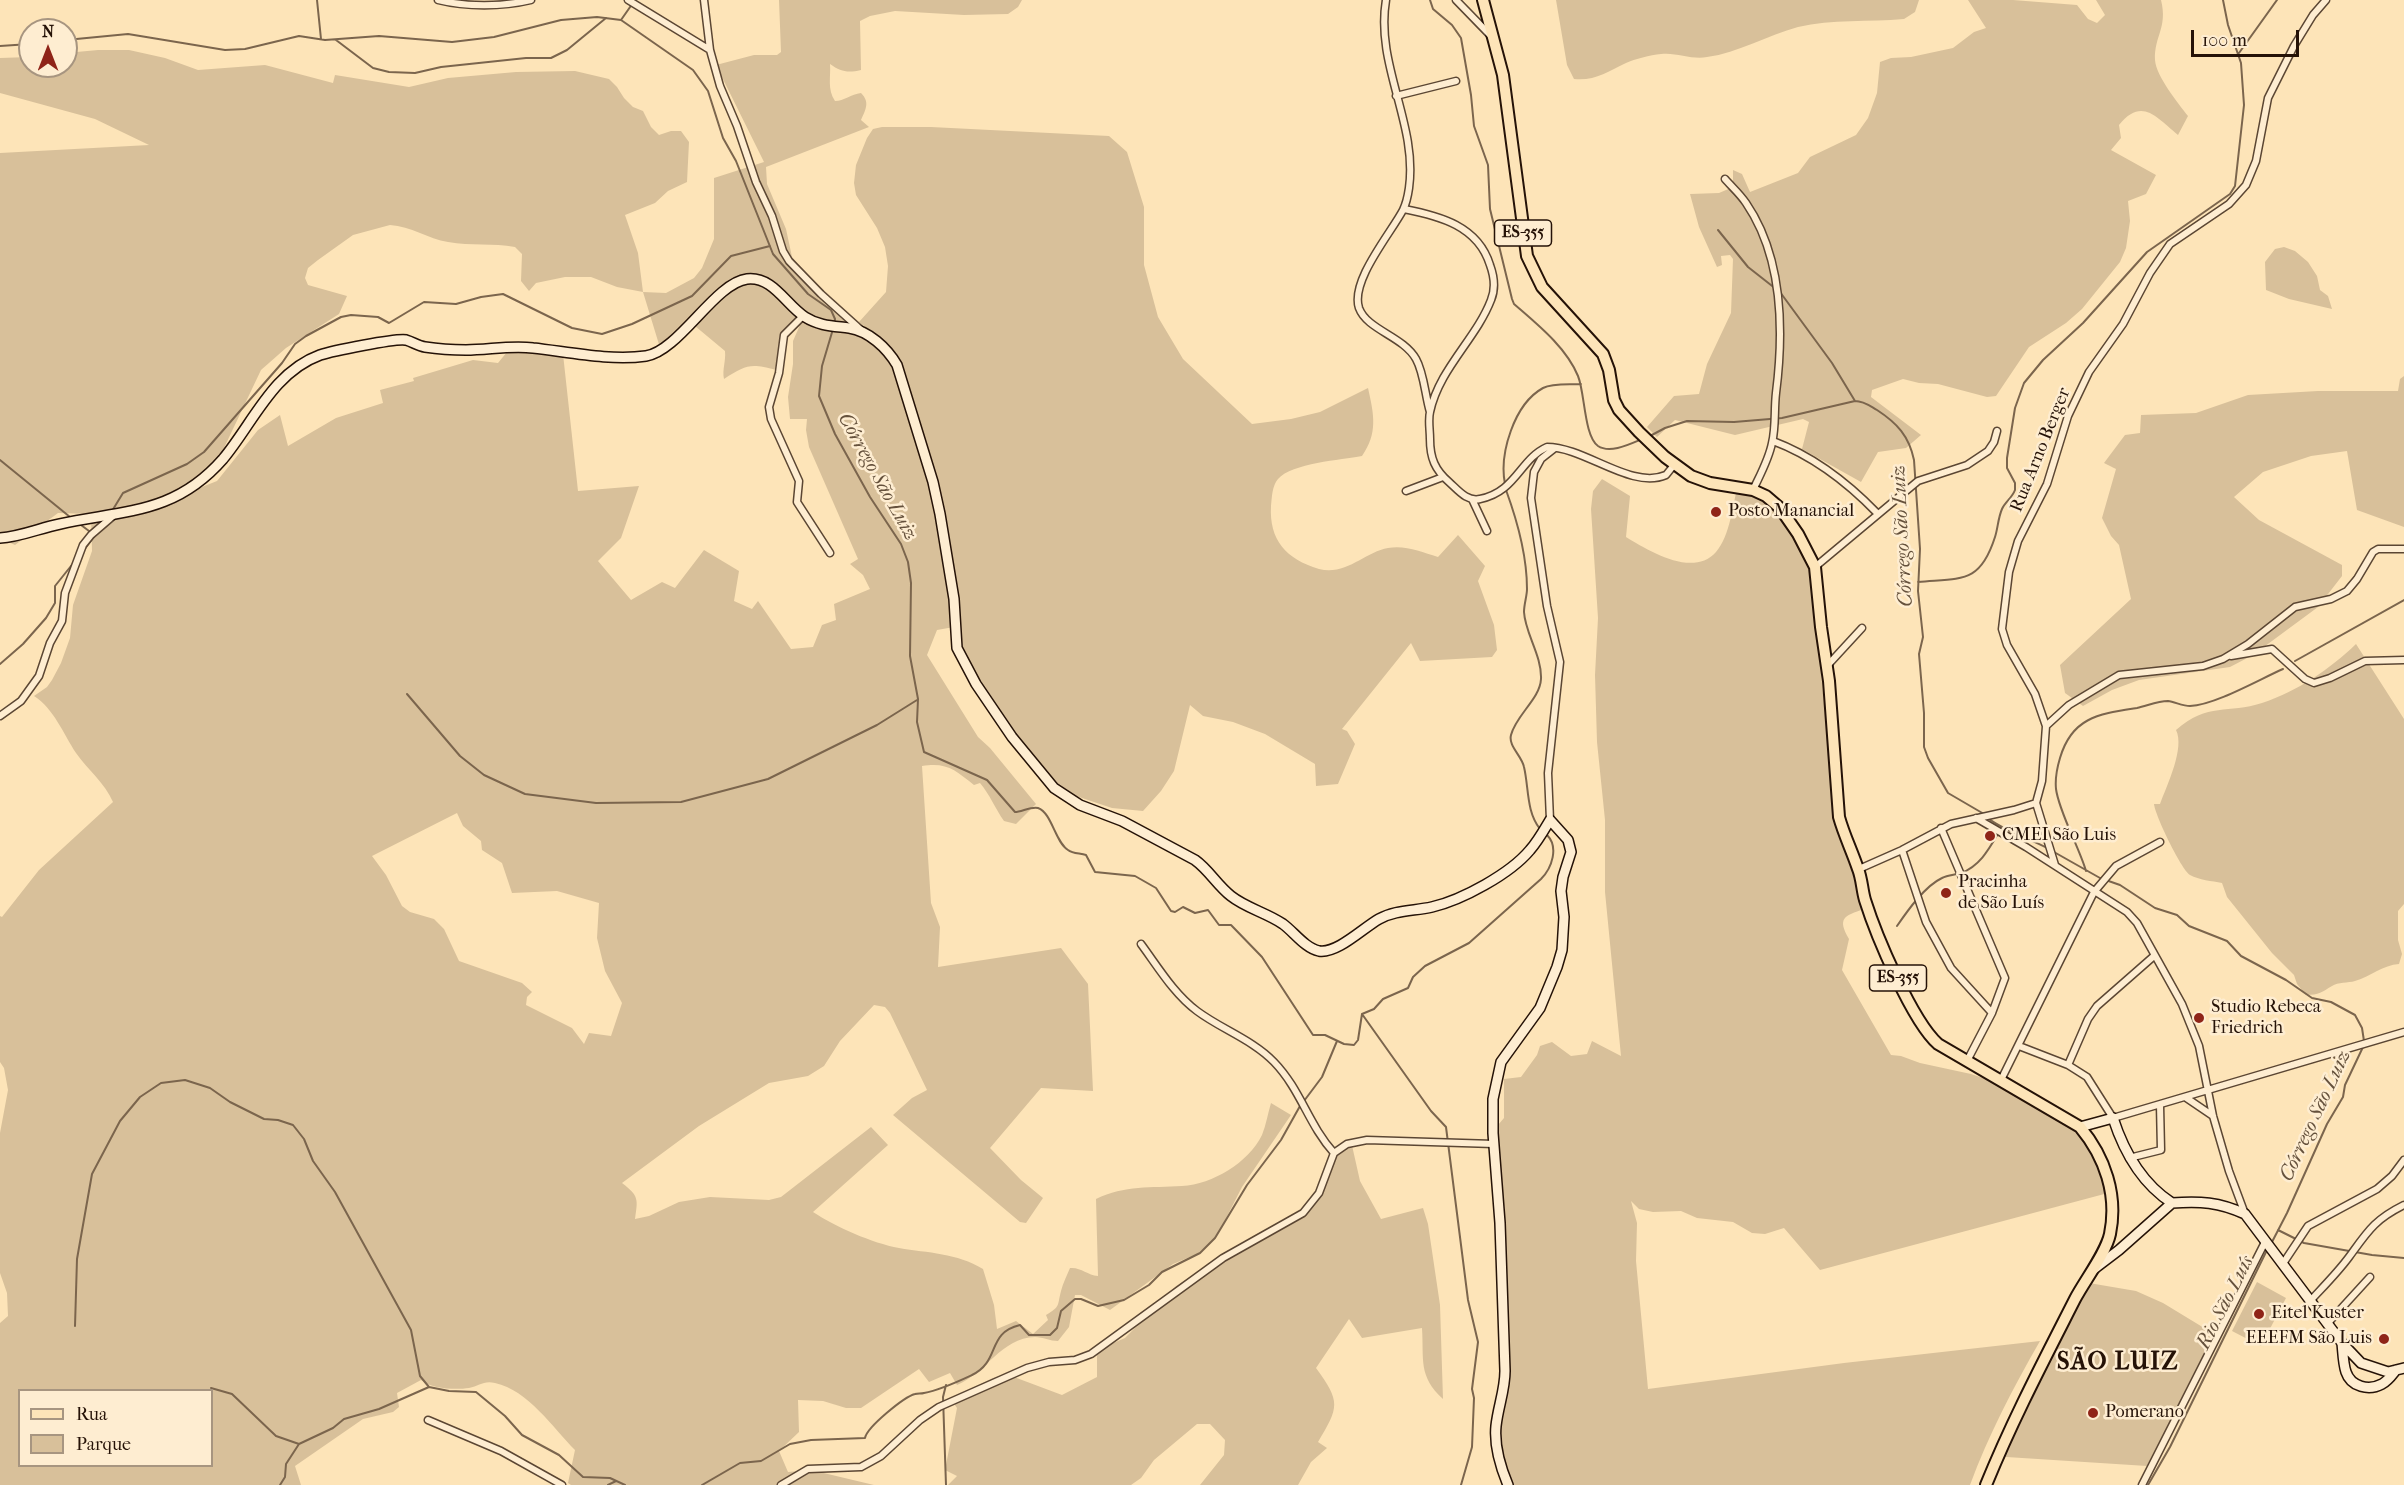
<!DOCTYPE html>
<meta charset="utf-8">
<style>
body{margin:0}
#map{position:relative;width:2404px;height:1485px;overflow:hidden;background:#fde4b8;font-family:"IM FELL French Canon",serif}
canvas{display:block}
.legend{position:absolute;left:18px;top:1389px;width:195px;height:78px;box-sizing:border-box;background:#feedd1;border:2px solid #a79580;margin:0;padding:8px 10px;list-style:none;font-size:18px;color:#251207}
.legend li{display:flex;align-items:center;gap:12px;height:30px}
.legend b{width:30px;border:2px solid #a79580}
.north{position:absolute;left:18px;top:18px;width:60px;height:60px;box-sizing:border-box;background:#feedd1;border:2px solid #a79580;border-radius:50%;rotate:0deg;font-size:16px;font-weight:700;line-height:24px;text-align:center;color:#251207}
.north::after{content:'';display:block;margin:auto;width:21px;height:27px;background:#8f2418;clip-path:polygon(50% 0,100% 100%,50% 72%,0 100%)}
.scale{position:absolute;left:2191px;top:30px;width:108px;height:27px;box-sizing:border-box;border:3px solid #251207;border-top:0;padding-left:8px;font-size:18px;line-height:21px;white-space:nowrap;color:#251207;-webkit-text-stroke:4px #feedd1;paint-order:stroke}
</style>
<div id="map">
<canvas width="2404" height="1485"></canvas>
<ul class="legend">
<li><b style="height:8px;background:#fde4b8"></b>Rua</li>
<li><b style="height:16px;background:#d8c09a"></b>Parque</li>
</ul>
<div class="north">N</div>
<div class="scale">100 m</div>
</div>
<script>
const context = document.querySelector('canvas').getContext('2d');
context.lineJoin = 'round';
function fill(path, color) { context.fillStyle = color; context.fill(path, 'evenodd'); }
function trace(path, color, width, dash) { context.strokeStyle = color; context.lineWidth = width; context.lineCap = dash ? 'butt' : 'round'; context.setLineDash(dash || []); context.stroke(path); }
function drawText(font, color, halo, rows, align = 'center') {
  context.font = font + ' "IM FELL French Canon",serif'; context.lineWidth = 5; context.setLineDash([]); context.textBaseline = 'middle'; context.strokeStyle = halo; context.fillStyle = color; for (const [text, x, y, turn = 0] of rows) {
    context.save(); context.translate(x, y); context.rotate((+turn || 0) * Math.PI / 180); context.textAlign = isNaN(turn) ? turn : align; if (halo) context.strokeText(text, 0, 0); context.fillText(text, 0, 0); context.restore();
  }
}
fill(new Path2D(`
 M779,0H1022L1018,7L1008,14L964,15L895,11L870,16L860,21L861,70C848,73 841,72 830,64C831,77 827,89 835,101C844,101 851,94 861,93C870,102 866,109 861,120L869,127L766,167L767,184L786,229L792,257L806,274L859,322L886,292L888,266L885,247L877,228L856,195L854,183L856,165L867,138L873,129L882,127H931L1109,136L1127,152L1144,207V265L1158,317L1183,359L1252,424L1291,419L1320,412L1368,388C1374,415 1378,433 1362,456C1341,460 1292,463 1278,479C1272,486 1272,497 1271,506C1269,540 1286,559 1319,569C1346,576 1365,552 1388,548C1406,545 1421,552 1438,557L1458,535L1485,566L1478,581L1494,625L1497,650L1492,657L1420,661L1411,643L1342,729L1347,731L1355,744L1338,784L1316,786L1315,764L1265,734L1233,722L1203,716L1190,705L1174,771L1161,791L1143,811L1112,808L1064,792L974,685L954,627L937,630L927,655L978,737L990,748L1036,804L1016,824L1004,821C995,808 990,795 980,783L974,785C955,770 947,762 922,766L931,903L940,927L938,967L1061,948L1088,984L1093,1091L1041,1088L990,1148L1021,1180L1043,1198L1026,1223L1020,1222L893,1115L912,1098L927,1090L890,1013L885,1007L874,1005L840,1041L824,1066L808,1076L769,1083L699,1126L622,1183C639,1196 638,1199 635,1219L649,1216L679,1202L710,1197L769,1200L781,1197L871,1127L888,1145L813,1212C836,1227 872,1243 899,1248C928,1253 957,1253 983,1269L994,1305L997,1329L1016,1321L1033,1334L1048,1320L1046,1315C1061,1306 1057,1306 1061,1291C1063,1283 1067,1275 1070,1268C1081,1267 1087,1275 1098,1276L1096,1199C1125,1185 1151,1188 1182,1186C1213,1184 1248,1163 1262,1135C1266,1125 1268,1113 1271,1103L1291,1115L1242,1187L1219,1232L1208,1245L1197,1254L1173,1264L1110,1310L1081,1295H1075L1069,1327L1058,1341C1050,1341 1043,1337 1035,1337C1001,1338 986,1373 957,1385L950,1373L929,1382L919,1369L861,1408H846L823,1401L798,1400L799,1432L779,1451L788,1472L811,1470L874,1485H571L568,1483L575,1450C553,1428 528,1390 495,1383C484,1380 479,1386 469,1388C455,1390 432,1389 421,1380L397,1393L399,1407L393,1412L363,1419L295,1466L301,1485H0V1323L8,1316L7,1293L0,1273V1133L8,1090L4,1068L0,1062V916L2,917L39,870L113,802C105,783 88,770 76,753C63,733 54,709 34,696L47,687L52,680L61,663L70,638L73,605L92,551L91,514L58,513L15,545L0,538V153L149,145L95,119L0,93V58L30,57V66H66V53L98,50H129L165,58L198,70L265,65L333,83L335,75L409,87L448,78L516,72L575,71L609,79L617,87L624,98L633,107L643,111L651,127L659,135L671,131H681L689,142L687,182L668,191L655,203L625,215L638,253L643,292L666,293L694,278L702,268L714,239V178L764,162L716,65L754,55H777L781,52ZM390,225C411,226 428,239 448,242C471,246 493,243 515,247L522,254L521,281L529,291L536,283L565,277H591L617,287L643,292L661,351L695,326L725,351C726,362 722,369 724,379C746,365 750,363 776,370C777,352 782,339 793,324L800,325L793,341V364L788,397L790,419H807L806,430L809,447L858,559L850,564L863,575L870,589L834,604L836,620L822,625L813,647L791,649L758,601L752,609L734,601L739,571L704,550L675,588L662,582L631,600L598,561L621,538L639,486L578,491L563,354L507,352L498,363L473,360L413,378L414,381L380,390L383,403L336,418L288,446L280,415L258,430L217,481L197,489L214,469L261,370L286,348L339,314L347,296L308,285L305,278L308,268L318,260L353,235ZM457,813L463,826L481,841L482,850L502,863L512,893L557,891L599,903L597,938L605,971L622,1003L611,1036L589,1033L584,1044L572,1028L526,1005L527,997L532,992L522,983L459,961L444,929L434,919L410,912L402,906L386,875L372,856ZM20,1390H212V1466H20Z
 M1556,0H1919L1915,12L1904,19C1869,22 1832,19 1798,27C1768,35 1738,53 1707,57C1692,60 1676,52 1661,54C1650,55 1635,59 1626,63C1607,72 1595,81 1574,79L1567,65Z
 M1968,0H2013L2077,5L2088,19L2097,23L2105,15L2096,0H2161C2168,28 2154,36 2155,60C2156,76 2178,103 2188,116L2178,135C2156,117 2142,97 2119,125L2121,138L2111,150L2156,175L2146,194L2128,201L2130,221L2126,248L2120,262L2082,309L2066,323L2029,347L1996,396L1987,397L1938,384L1919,383L1903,379L1872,390L1871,397L1921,435L1906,448L1878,452L1861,482L1802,449L1809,422L1803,419L1735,435L1675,420L1657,437L1647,427L1674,396L1699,394L1707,364L1731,313L1733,259L1730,255L1721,256L1722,265L1717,267L1699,227L1690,194L1719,193L1733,187V170L1742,174L1750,192L1798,173L1810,157L1856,135L1868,118L1877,93L1880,62L1891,58L1911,57L1953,48L1974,32L1986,28Z
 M2284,247L2295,251L2308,262L2317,276L2320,290L2328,296L2332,309L2289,299L2266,290L2265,262L2275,249Z
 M2404,376V527L2357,510L2347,451L2311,456L2263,472L2234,497L2259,520L2342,565V576L2318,607L2253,655L2230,667L2139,680L2112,690L2083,706L2065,693L2060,665L2131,599L2119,545L2111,536L2102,518L2116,469L2104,463L2125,435L2140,433L2141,415L2196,413L2248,395L2318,391H2398L2400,379Z
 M1602,479L1630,496L1626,537C1649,551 1693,578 1716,552C1730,536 1733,504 1738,484L1749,487L1788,523L1811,570L1834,807L1852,853L1864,909C1844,916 1837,918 1849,939L1842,970L1891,1055L1901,1056L1920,1063L1971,1074L2013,1088L2063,1117L2090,1142L2108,1193L1820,1270L1784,1228L1765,1234L1752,1233L1733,1222L1697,1218L1681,1211L1653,1212L1639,1209L1631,1201L1637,1223L1636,1261L1648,1389L1844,1363L2040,1341C2013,1388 1989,1434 1970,1485H1507L1499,1452L1503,1337L1498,1125L1504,1118V1079L1521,1077L1537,1055L1540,1046L1552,1042L1571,1056L1587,1054L1592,1041L1621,1056L1605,892V820L1597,742L1595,675L1598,618L1591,509L1593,491Z
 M2356,644L2404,719V904L2398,911V940L2402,954L2399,964C2383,965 2371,976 2355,981C2348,983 2338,982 2332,986C2322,992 2319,995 2306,995L2297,984L2294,975L2272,953L2227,897L2222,883C2212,881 2199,880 2190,875C2181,869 2155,815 2154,804H2160C2167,785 2185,748 2176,730C2208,702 2228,714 2262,703C2298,691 2330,669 2356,644Z
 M1351,1141L1360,1181L1381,1219L1423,1208L1428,1224L1440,1305L1443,1399C1418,1376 1424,1360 1422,1328L1362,1338L1349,1319L1316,1368C1341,1402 1339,1407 1318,1442L1327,1448L1311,1462L1298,1485H1200L1224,1455L1225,1440L1210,1424H1197L1154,1460L1141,1478L1131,1485H948L957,1476L945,1470L957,1408L951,1399L993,1378L1006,1374L1062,1395L1097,1377V1350L1125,1338L1176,1286L1253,1236L1300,1211L1313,1198L1335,1154Z
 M2257,1282L2286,1298L2261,1346L2232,1331Z
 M2089,1283L2136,1291L2163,1303L2214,1334L2147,1466L1991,1456L2035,1370Z`), '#d8c09a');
trace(new Path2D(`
 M317,0L321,39
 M1430,0L1433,9L1452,25L1461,38L1471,95L1474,126L1488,165L1490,209L1512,299L1514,304C1537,324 1566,347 1578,376C1585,393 1584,436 1598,446C1610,454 1630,444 1642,439
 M621,20L635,0
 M66,40L128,34L225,50L245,49L299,36L325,40L379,36L452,42L494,37L561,20L597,17L621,20L693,70L708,91L723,138L736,161L773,254L808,294L831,310L835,319L834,324
 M336,40L373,68L389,72L415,73L441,67L526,58H551L567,50L606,18
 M0,46L30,44
 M2239,53L2277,0
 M1718,230L1748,267L1776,289
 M1780,292L1832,363L1855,401
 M833,329L822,366L819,396L835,434L870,497L901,544L908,562L911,583L910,656L918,699L917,722L924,752L987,780L1015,812C1021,812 1032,806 1038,808C1052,813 1055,842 1068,850C1073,854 1080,853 1086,855L1095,872L1135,876L1156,888L1171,911L1175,912L1183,907L1195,913L1208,910L1219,925H1231L1262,957L1313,1035H1325L1344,1044L1354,1045L1358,1040L1362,1014
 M1650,436L1665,428L1687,421L1734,422L1782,418L1855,401C1864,401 1870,406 1877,410C1897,423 1909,436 1914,460L1920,549L1918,591L1923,637L1919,654L1924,713V747L1928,758L1948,793L1984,814
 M0,460L70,517
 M1505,484C1499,454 1514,404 1543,388C1553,383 1570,385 1581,384
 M1506,490C1517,520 1527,557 1527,589C1527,596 1524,604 1524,612C1525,633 1542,656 1541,679C1540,699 1516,715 1511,735C1508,746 1522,756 1524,767C1529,788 1526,811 1540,829
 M112,511L123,493L187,464L204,452L282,363L295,344L306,336L341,317L351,315L378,317L389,323L424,302L456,304L481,297L503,294L572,328L602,334L632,324L692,296L731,256L770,246
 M81,525L89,531
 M84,550L97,533
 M1918,582C1962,578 1980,584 1995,537C1998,528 1998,518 2002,509C2005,502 2012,498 2015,490V483L2007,468V458L2015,408L2024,383L2043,360L2083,323L2147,252L2230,194L2235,186L2244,105L2241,63L2228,25L2223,0
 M2295,661L2404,600
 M0,664L23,644L46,618L55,603V586L75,561
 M407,694L460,756L484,775L525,794L596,803L681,802L768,779L877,725L917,700
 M1988,818C2002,830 2031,839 2049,849
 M2054,852L2100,878L2120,885L2155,908L2177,915L2189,926L2227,941L2241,956L2286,980L2312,998L2331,1002L2355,1015L2362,1028L2364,1041
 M2086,871C2079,847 2059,812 2056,789C2055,779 2057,768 2060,758C2072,717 2099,714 2137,708C2147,706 2157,701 2168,701C2175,702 2183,706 2190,706C2215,705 2260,679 2283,669
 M1897,926C1908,910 1925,886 1942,878C1948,875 1955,875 1961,873C1980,866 1989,849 1999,832
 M1362,1014L1431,1111L1446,1127L1468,1300L1478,1342L1472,1389L1474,1398L1472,1447L1461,1485
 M1362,1014L1374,1009L1383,999L1408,988L1413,977L1425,966L1469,943L1541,879C1552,868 1559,847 1547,835
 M1304,1101L1322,1077L1337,1041
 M2278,1230L2304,1243L2372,1255L2404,1258
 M2272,1242L2287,1213L2327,1124L2343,1097L2345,1085L2363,1047
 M75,1326L77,1259L92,1174L120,1121L140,1097L161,1083L185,1080L210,1088L230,1102L264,1119L278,1120L293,1125L304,1139L313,1161L335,1192L411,1330L420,1376L429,1387L449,1391L476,1392L505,1416L522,1435L559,1455L583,1477L610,1478L625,1485
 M946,1385L943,1397L946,1485
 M211,1388L232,1394L276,1436L299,1444
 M280,1485L285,1477L286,1464L299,1444L333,1428L344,1419L379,1409L429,1387
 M608,1485L616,1481
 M702,1485L740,1463L761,1461L790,1444L811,1440L865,1438C867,1427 904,1397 915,1394C918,1393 921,1394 924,1393C940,1390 957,1382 972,1375C1001,1361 986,1333 1020,1325L1029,1335H1050L1057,1328L1061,1311L1075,1299H1081L1098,1306L1124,1300L1149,1285L1162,1272L1200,1253L1215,1238L1247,1185L1281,1140L1300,1106
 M2148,1485L2170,1447L2267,1250`), '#7b654d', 2);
const street = new Path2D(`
 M438,0C466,7 502,7 531,0
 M628,0L710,50L720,86L737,126L756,182L772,216L783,251L789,261L821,294L861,330
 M704,0L710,50
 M1386,0C1375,65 1418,124 1409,188C1408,195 1406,204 1403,210C1391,233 1350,281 1359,308C1367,330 1403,336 1416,359C1424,373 1425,395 1430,412
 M1456,0L1491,36
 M1396,96L1456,81
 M1725,179C1732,187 1740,194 1746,203C1783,257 1784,330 1776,393C1774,410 1776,427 1772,443C1769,459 1760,475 1753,490
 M1404,209C1440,216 1478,226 1490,265C1494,276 1496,288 1491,300C1476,339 1439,369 1430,412C1428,420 1430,430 1430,439C1430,458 1435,470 1449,482C1458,490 1467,502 1480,499C1516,492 1520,459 1547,447C1585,447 1631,490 1666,475L1674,465
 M803,316L784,335L779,373L769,407L771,419L799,481L797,502L830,553
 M1773,441C1813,456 1848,483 1877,513
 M1406,491L1443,477
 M1472,499L1487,531
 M1815,567L1918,481L1967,465L1988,451L1994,442L1997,431
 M2231,656L2272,649L2305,679L2314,683L2330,678L2365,661L2404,660
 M1827,666L1862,628
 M0,716L21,701L39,676L50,643L62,621L65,593L83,545L91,535L113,516
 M2046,726L2069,705L2119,675L2203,666L2223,659L2248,644L2295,607L2331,599L2347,591L2357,579L2373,552L2378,549H2404
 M2036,803L2055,865
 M1976,818L2026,847L2127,912L2137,923L2182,1004L2199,1046L2213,1116L2229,1171L2245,1214
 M1550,820L1548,773L1560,662L1547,606L1531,498L1534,472L1541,459L1555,448
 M1941,828L2005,978L1992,1013L1967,1061
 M1902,850L1926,922L1951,968L1992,1013
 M1859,869L1902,850L1951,824L2014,810L2036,803L2042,781L2046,726L2035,694L2007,645L2002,629L2009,572L2018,541L2047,484L2068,416L2089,372L2123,324L2150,273L2170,244L2229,204L2246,185L2256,161L2268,98L2294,46L2313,15L2326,0
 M1141,944C1158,967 1174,994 1197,1011C1221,1029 1253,1040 1274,1062C1301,1090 1308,1124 1334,1153
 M2019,1046L2068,1065L2087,1077L2113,1118L2404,1032
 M2068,1065L2088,1019L2097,1006L2154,956
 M2001,1080L2094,892L2116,866L2160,842
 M2185,1097L2213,1116
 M2129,1158L2161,1150L2160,1105
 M2282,1265L2308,1226L2377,1189L2392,1176L2404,1160
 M2311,1300C2324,1286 2338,1272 2349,1257C2368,1231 2374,1220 2404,1205
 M2328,1323L2370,1277
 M428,1420L501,1451L562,1485
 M781,1485L808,1469L861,1467L881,1456L920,1420L939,1407L1027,1368L1049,1362L1075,1360L1091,1354L1223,1258L1303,1213L1319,1193L1334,1153L1347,1144L1367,1140L1494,1144
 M2142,1485L2265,1242`);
const secondary = new Path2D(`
 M0,538C20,537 40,528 60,524C125,510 175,514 223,459C253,423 273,372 320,355C332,351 396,338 406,340C413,342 418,346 425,347C438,349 453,350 466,350C488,350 511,345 533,348C569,352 610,361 646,356C679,351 715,283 747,279C773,276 786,305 805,317C819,326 834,326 849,328C869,331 887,348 897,365L933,482L940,514L954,599L957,648L976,684L1012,737L1054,788L1080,805L1122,821L1195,860C1209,870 1217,885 1231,896C1246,908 1267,913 1283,924C1294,932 1305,948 1319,951C1337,954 1363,928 1379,919C1395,910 1414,911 1432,907C1462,900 1510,874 1530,850C1538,841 1544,830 1550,820L1568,840L1571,852L1563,877L1561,891L1564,917L1562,950L1557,967L1540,1008L1501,1062L1493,1099V1133L1500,1223L1505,1371C1505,1390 1498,1407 1496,1426C1494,1446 1500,1466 1508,1485
 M2080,1127L2113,1118C2124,1152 2141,1183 2172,1203
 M2094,1269L2119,1250L2172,1203C2200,1201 2219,1202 2245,1214L2342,1343L2361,1363L2388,1372L2404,1368
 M2342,1343C2343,1352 2343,1363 2346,1372C2351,1387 2369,1391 2382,1384C2388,1381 2392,1375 2396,1370`);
const primary = new Path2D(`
 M1483,0L1503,75L1527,256L1542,287L1603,354L1609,370L1614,400L1619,410L1639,432L1665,457L1691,476L1710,483L1753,490L1766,496L1780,508L1798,534L1815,567L1821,627L1829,681L1839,817C1844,835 1852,851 1858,869C1862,879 1862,890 1865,900C1876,935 1912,1021 1938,1044L2080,1127C2105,1157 2118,1195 2110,1234C2106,1253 2085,1280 2075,1299C2044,1360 2012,1421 1986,1485`);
trace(street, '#5b4633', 9);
trace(secondary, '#251207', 12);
trace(primary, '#251207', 14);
trace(street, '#feedd1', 6);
trace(secondary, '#feedd1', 9);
trace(primary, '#fde4b8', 10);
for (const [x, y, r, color] of [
 [1716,512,6,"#8f2418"],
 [1990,836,6,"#8f2418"],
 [1946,893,6,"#8f2418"],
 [2199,1018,6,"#8f2418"],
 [2259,1314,6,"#8f2418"],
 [2384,1339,6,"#8f2418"],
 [2093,1413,6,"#8f2418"]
]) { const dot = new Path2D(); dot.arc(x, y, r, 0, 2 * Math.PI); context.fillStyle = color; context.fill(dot); trace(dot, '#feedd1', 2); }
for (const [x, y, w] of [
 [1523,233,57],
 [1898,978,57]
]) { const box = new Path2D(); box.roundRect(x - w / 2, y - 13, w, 26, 4.5); context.fillStyle = '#feedd1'; context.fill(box); trace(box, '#251207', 1.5); }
drawText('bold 16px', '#251207', null, [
 ["ES-355",1523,233],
 ["ES-355",1898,978]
]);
drawText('18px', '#251207', '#feedd1', [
 ["Rua Arno Berger",2041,450,-68]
]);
drawText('18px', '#251207', '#feedd1', [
 ["Posto Manancial",1728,512],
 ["CMEI São Luis",2002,836],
 ["Pracinha",1958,883],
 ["de São Luís",1958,904],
 ["Studio Rebeca",2211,1008],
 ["Friedrich",2211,1029],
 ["Eitel Kuster",2271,1314],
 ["EEEFM São Luis",2372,1339,"right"],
 ["Pomerano",2105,1413]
], 'left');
drawText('italic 20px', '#65513c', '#feedd1', [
 ["Córrego São Luiz",877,477,61],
 ["Córrego São Luiz",1903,536,-93],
 ["Córrego São Luiz",2316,1116,-65],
 ["Rio São Luís",2226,1303,-63]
]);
context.letterSpacing = '1.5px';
drawText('bold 24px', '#251207', '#feedd1', [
 ["SÃO LUIZ",2118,1363]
]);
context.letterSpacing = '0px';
</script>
